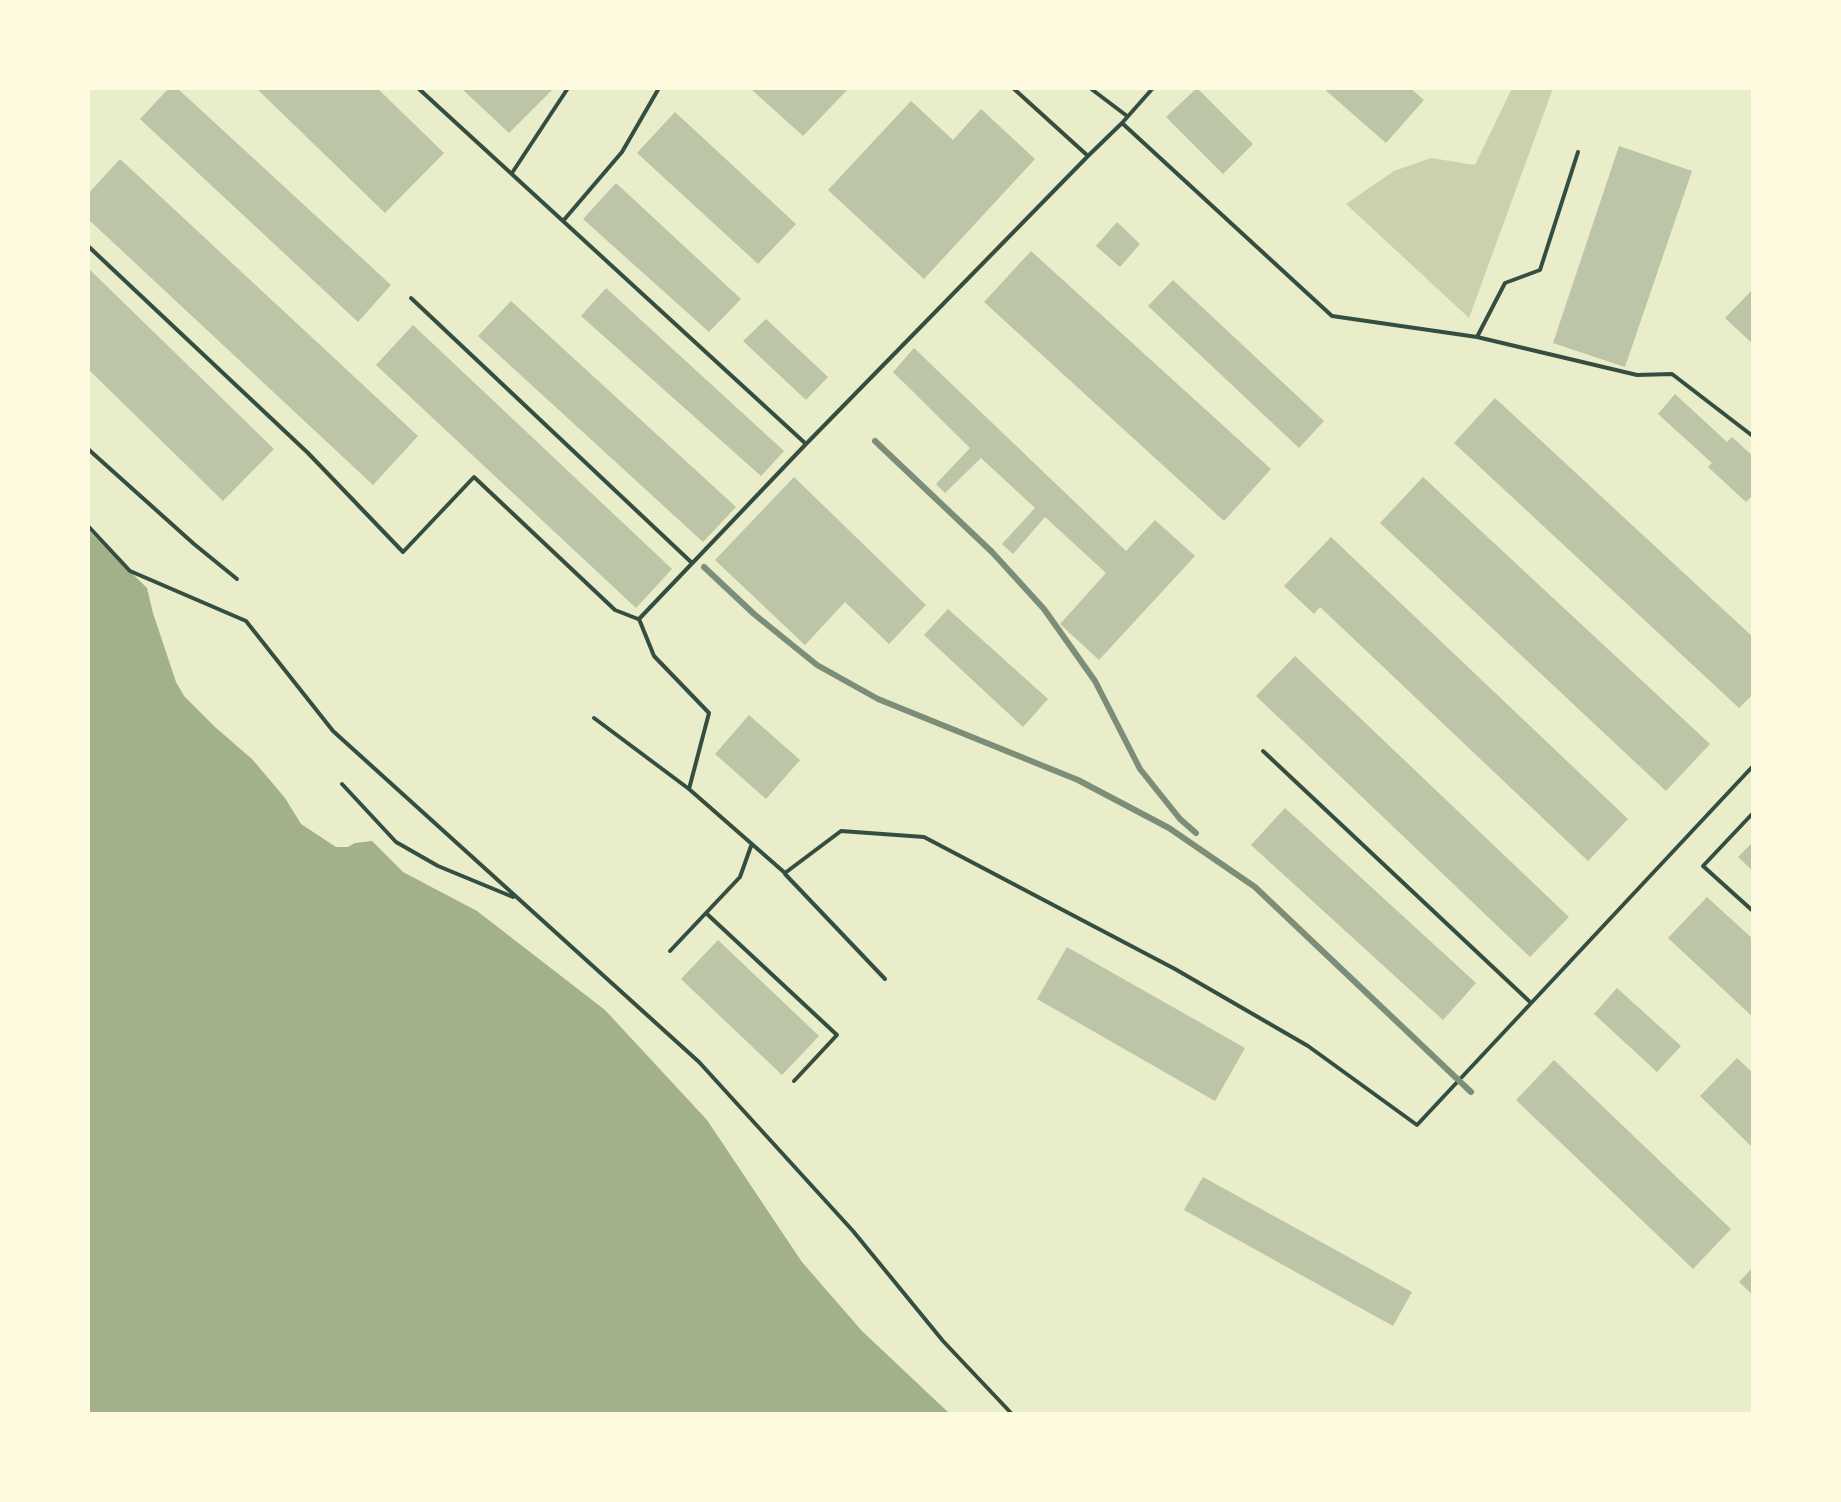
<!DOCTYPE html>
<style>
body{margin:0}
#map{position:relative;width:1841px;height:1502px;overflow:hidden;background:#e9edc9;font-family:Roboto,sans-serif}
canvas{display:block}
.frame{position:absolute;inset:0;border:90px solid #fefae0;pointer-events:none}
</style>
<div id="map">
<canvas width="1841" height="1502"></canvas>
<div class="frame"></div>
</div>
<script>
const context = document.querySelector('canvas').getContext('2d');
context.lineJoin = 'round';
function fill(path, color) { context.fillStyle = color; context.fill(path, 'evenodd'); }
function trace(path, color, width, dash) { context.strokeStyle = color; context.lineWidth = width; context.lineCap = dash ? 'butt' : 'round'; context.setLineDash(dash || []); context.stroke(path); }
fill(new Path2D(`
 M1512,88H1553L1469,318L1346,204L1394,171L1431,158L1475,165Z`), '#cad2ad');
fill(new Path2D(`
 M88,530L147,588L153,613L176,682L184,696L215,727L252,759L285,798L301,824L336,847H348L355,843L372,841L403,872L477,911L605,1010L707,1120L802,1262L862,1331L950,1414H88Z`), '#a3b18a');
fill(new Path2D(`
 M169,88H177L391,285L358,322L140,119Z
 M256,88H377L444,153L385,213Z
 M461,88H554L509,133Z
 M755,88H849L803,136L752,90Z
 M1197,88L1253,144L1223,174L1166,117Z
 M1323,88H1410L1424,100L1386,143Z
 M911,101L953,140L981,109L1035,159L924,279L828,190Z
 M675,112L796,224L758,264L637,153Z
 M1619,146L1692,171L1625,367L1553,343Z
 M120,159L418,436L373,485L88,219V194Z
 M616,183L741,299L709,332L583,219Z
 M1117,222L1140,244L1120,267L1096,246Z
 M1031,251L1271,469L1224,521L984,302Z
 M88,268L274,449L223,501L88,369Z
 M1173,280L1324,421L1299,448L1148,306Z
 M606,288L784,451L761,476L581,316Z
 M1754,288V345L1725,318Z
 M511,301L736,507L703,542L478,336Z
 M766,319L828,377L806,400L743,341Z
 M413,325L672,569L636,608L376,365Z
 M914,348L1126,551L1155,520L1195,556L1099,660L1060,624L1106,573L1045,517L1013,554L1002,544L1035,508L981,458L945,493L936,484L970,448L893,372Z
 M1675,394L1727,442L1732,437L1754,457V494L1746,502L1708,467L1712,463L1658,414Z
 M1495,398L1754,638V693L1739,708L1454,443Z
 M794,477L926,605L889,644L845,602L805,645L715,560Z
 M1423,477L1710,744L1666,791L1380,523Z
 M1331,537L1628,819L1588,861L1320,607L1314,614L1284,586Z
 M948,609L1048,699L1023,727L924,635Z
 M1295,656L1569,917L1530,957L1256,696Z
 M749,715L800,760L766,799L715,754Z
 M1285,808L1476,983L1443,1020L1251,845Z
 M1754,841V872L1738,857Z
 M1707,897L1754,940V1018L1668,938Z
 M718,940L819,1036L782,1075L681,979Z
 M1067,947L1245,1048L1215,1101L1037,999Z
 M1617,988L1681,1046L1657,1072L1594,1014Z
 M1737,1058L1754,1074V1149L1700,1096Z
 M1554,1060L1731,1229L1693,1269L1516,1100Z
 M1203,1177L1412,1292L1393,1326L1184,1210Z
 M1754,1266V1296L1739,1282Z`), '#bcc5a7');
trace(new Path2D(`
 M88,449L194,544L237,579`), '#344e41', 4);
trace(new Path2D(`
 M418,88L806,444
 M1013,88L1088,156L1122,123L1332,316L1477,337L1637,375L1672,374L1754,437
 M1090,88L1127,116
 M1122,123L1153,88
 M1088,156L806,444L639,619L654,656L709,713L689,789L785,873L841,831L924,837L1175,969L1308,1046L1417,1125L1754,765
 M512,173L568,88
 M563,221L622,152L659,88
 M88,246L308,453L403,552L474,477L615,610L638,619
 M411,298L691,562
 M1477,337L1505,283L1540,270L1578,152
 M88,526L130,571L246,621L333,731L699,1062L853,1231L943,1341L1012,1414
 M594,718L689,789
 M1263,751L1529,1001
 M342,784L396,842L438,866L513,897
 M1754,812L1703,866L1754,912
 M785,874L885,979
 M706,913L837,1035L794,1081
 M670,951L740,877L751,846`), '#344e41', 4);
trace(new Path2D(`
 M875,441L992,552L1044,609L1095,681L1140,769L1180,819L1196,833
 M704,567L754,614L817,665L878,699L1078,780L1169,828L1255,887L1471,1092`), '#7c8e77', 6);
</script>
